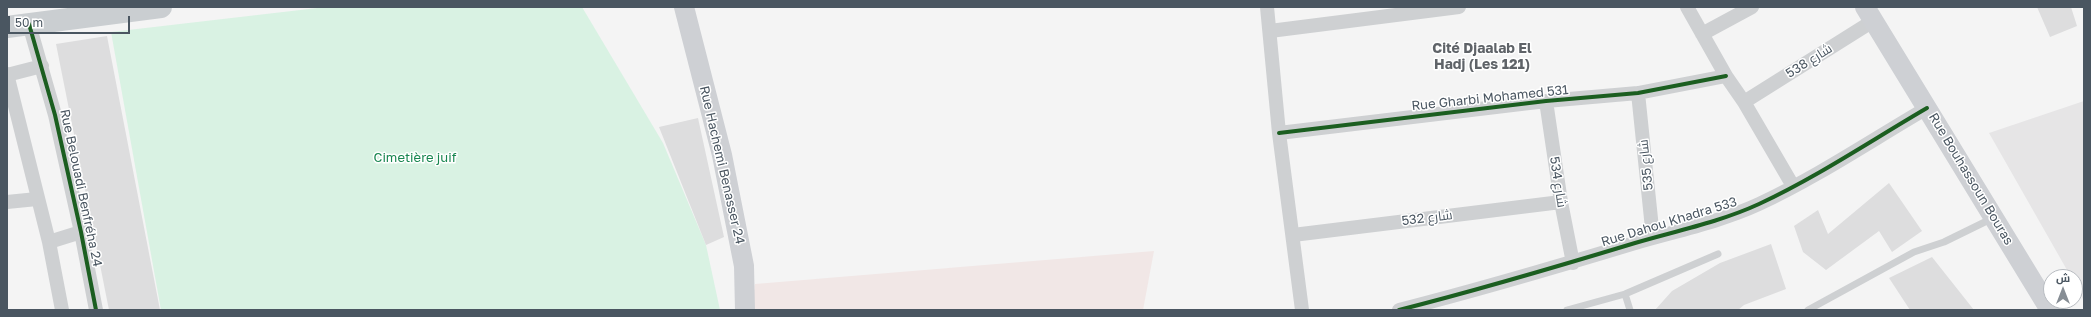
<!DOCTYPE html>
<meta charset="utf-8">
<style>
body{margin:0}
#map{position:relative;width:2091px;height:317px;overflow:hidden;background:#f4f4f4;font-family:"Golos Text",Cairo,sans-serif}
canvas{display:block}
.frame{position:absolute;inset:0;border:8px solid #4a5661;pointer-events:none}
.north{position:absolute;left:2043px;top:269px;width:40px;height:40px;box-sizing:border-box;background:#fff;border:1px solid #b7bbc0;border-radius:50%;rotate:0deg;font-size:11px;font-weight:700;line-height:16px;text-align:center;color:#4a5661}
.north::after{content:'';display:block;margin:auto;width:14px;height:18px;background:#868d94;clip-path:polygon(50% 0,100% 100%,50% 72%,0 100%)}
.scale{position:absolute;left:8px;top:16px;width:122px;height:18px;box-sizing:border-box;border:2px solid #4a5661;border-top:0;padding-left:5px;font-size:12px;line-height:14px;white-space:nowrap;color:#4a5661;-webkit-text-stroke:3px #fff;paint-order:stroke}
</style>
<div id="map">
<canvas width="2091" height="317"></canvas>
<div class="frame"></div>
<div class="north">ش</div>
<div class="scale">50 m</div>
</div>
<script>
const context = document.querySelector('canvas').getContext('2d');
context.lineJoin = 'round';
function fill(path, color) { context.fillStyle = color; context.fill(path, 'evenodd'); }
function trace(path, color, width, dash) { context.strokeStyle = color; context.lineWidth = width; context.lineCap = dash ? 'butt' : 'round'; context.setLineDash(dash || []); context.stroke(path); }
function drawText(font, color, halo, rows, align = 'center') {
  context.font = font + ' "Golos Text",Cairo,sans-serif'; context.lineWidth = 3; context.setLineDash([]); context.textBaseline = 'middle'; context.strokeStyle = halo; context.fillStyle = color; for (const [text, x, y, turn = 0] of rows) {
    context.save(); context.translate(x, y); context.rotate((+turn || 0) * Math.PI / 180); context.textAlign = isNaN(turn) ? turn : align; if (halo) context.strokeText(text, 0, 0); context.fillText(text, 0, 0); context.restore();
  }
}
fill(new Path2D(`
 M2084,101V301L2075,285V277H2071L1989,133Z`), '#e6e5e6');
fill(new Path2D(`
 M1154,251L1143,310H751L755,284Z`), '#f1e7e6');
fill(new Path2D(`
 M326,7H582L663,143L706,245L720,310H161L111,32Z`), '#d9f2e3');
fill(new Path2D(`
 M2037,7H2071L2077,26L2050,37Z
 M107,36L160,310H109L56,44Z
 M698,118L724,237L706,245L659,127Z
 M1889,183L1922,231L1892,252L1879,231L1826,270L1803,252L1794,226L1818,210L1828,234Z
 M1771,244L1786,289L1744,305L1738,310H1655L1672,291L1720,263Z
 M1932,257L1974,310H1910L1889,278Z`), '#ddddde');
trace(new Path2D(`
 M1625,294L1630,310
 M1567,310L1625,294L1718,254
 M1808,310L1914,252L1944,242L1993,218`), '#ced0d2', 7);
trace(new Path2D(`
 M1267,7L1279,133L1302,310
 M1687,7L1726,76L1744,102L1793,186
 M29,24L55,115L81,232L96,310
 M1270,31L1459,7
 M1702,34L1752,7
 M7,74L49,242L62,310
 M7,75L42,66
 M1638,93L1653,238
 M1546,101L1561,202L1573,263
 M1744,102L1873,21
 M1279,133L1546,101L1638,93L1726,76
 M7,202L37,199
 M1293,235L1561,202
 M49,242L81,232
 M1399,310C1478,290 1556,267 1635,243C1676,231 1720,222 1759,204C1817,177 1872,140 1927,108`), '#ced0d2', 14);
trace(new Path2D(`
 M684,7L722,155L744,266L745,310
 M1865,7L2050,310`), '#ced0d4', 20);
trace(new Path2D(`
 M7,27L161,7`), '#caced1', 22);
trace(new Path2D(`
 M29,24L55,115L81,232L96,310
 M1279,133L1546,101L1638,93L1726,76
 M1399,310C1478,290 1556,267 1635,243C1676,231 1720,222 1759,204C1817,177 1872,140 1927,108`), '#1b5e20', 4);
drawText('13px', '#4a5661', '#fff', [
 ["538 شارع",1809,61,-32],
 ["Rue Gharbi Mohamed 531",1490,98,-6],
 ["Rue Hachemi Benasser 24",722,165,77],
 ["535 شارع",1646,165,-96],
 ["Rue Bouhassoun Bouras",1971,179,59],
 ["534 شارع",1558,182,81],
 ["Rue Belouadi Benfréha 24",81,188,78],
 ["532 شارع",1427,218,-7],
 ["Rue Dahou Khadra 533",1669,222,-17]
]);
drawText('13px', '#17864f', '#fff', [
 ["Cimetière juif",415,158]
]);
drawText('bold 14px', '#5f6368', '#fff', [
 ["Cité Djaalab El",1482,49],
 ["Hadj (Les 121)",1482,65]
]);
</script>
